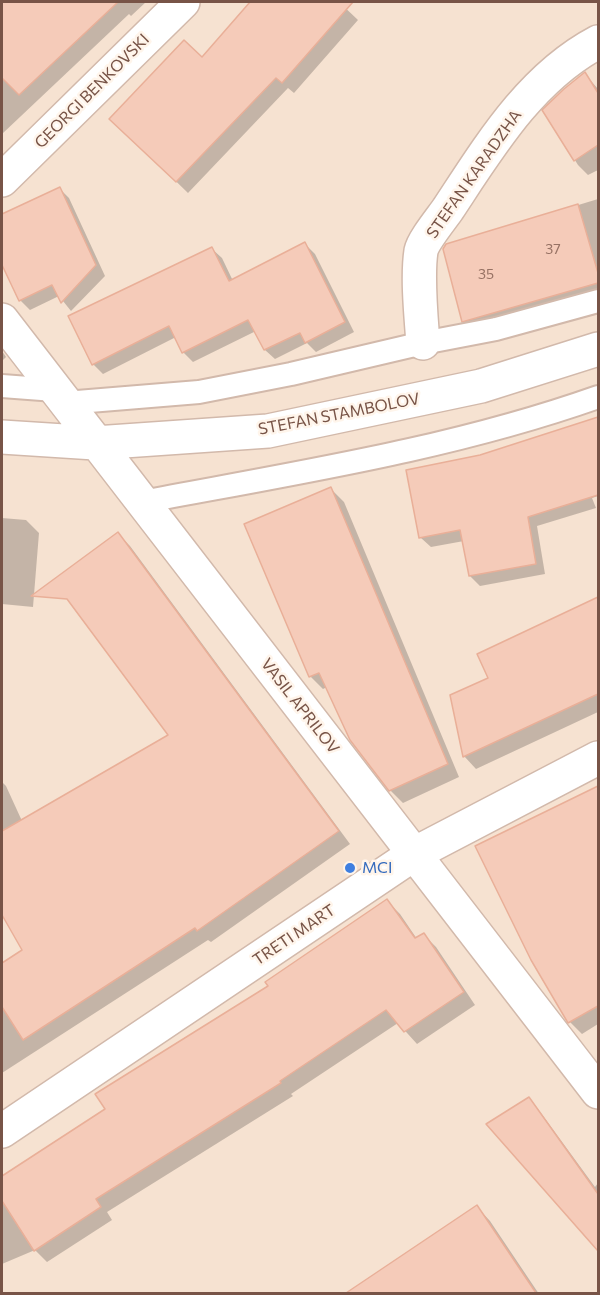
<!DOCTYPE html>
<style>
body{margin:0}
#map{position:relative;width:600px;height:1295px;overflow:hidden;background:#fef1e4;font-family:Commissioner,sans-serif}
canvas{display:block}
.frame{position:absolute;inset:0;border:3px solid #785447;pointer-events:none}
</style>
<div id="map">
<canvas width="600" height="1295"></canvas>
<div class="frame"></div>
</div>
<script>
const context = document.querySelector('canvas').getContext('2d');
context.lineJoin = 'round';
function fill(path, color) { context.fillStyle = color; context.fill(path, 'evenodd'); }
function trace(path, color, width, dash) { context.strokeStyle = color; context.lineWidth = width; context.lineCap = dash ? 'butt' : 'round'; context.setLineDash(dash || []); context.stroke(path); }
function drawText(font, color, halo, rows, align = 'center') {
  context.font = font + ' Commissioner,sans-serif'; context.lineWidth = 5; context.setLineDash([]); context.textBaseline = 'middle'; context.strokeStyle = halo; context.fillStyle = color; for (const [text, x, y, turn = 0] of rows) {
    context.save(); context.translate(x, y); context.rotate((+turn || 0) * Math.PI / 180); context.textAlign = isNaN(turn) ? turn : align; if (halo) context.strokeText(text, 0, 0); context.fillText(text, 0, 0); context.restore();
  }
}
fill(new Path2D(`
 M2,2H598V1293H2Z`), '#f6e2d1');
fill(new Path2D(`
 M2,2H146L131,16L129,14L2,134Z
 M252,2H339L358,20L294,93L288,88L188,193L112,119L202,59Z
 M585,74L598,89V170L588,175L578,165L544,111Z
 M60,189L69,198L105,276L71,311L59,296L30,310L20,300L2,262V216Z
 M598,199V302L478,336L463,321L447,245Z
 M305,244L315,254L354,332L316,352L307,343L275,359L265,350L256,331L193,362L183,352L176,337L103,374L93,364L212,249L222,258L233,281Z
 M2,351L6,357L2,361Z
 M598,419V496L592,498L596,508L537,526L545,574L480,586L470,576L464,541L431,547L421,538L481,456Z
 M331,489L344,502L459,777L403,803L390,790L327,687L323,689L310,676Z
 M2,518L26,520L39,533L33,607L2,604Z
 M118,534L130,546L350,844L211,942L208,940L2,1073V965L25,950L49,871L2,897V782L6,786L22,821L170,736Z
 M598,598V712L476,769L464,756L490,679L479,654Z
 M598,787V1024L582,1034L570,1022L477,847Z
 M387,901L400,914L417,939L424,935L436,947L475,1005L417,1044L398,1023L291,1094L293,1096L107,1212L112,1220L47,1262L35,1250L2,1264V1178L107,1110L270,986Z
 M529,1099L538,1109L595,1187L598,1183V1249L488,1125Z
 M477,1207L490,1221L539,1294H375L367,1281Z`), '#0003');
const building = new Path2D(`
 M2,2H118L19,95L2,78Z
 M250,2H353L282,83L276,78L176,182L109,119L184,40L202,57Z
 M585,72L598,93V145L574,161L542,110L564,89Z
 M60,187L96,265L61,303L52,285L19,301L2,265V214Z
 M578,204L598,273V283L462,322L443,249L446,244Z
 M305,242L345,322L305,343L300,333L264,350L248,320L182,353L169,326L92,365L68,316L212,247L229,281Z
 M598,417V495L528,517L536,564L469,576L460,530L419,538L406,470L480,455Z
 M331,487L448,764L389,791L350,740L319,673L309,677L244,524Z
 M118,532L339,831L197,931L195,928L23,1040L2,1007V963L22,950L2,915V831L168,735L67,599L31,596Z
 M598,597V694L463,757L450,695L488,678L477,654Z
 M598,786V1006L568,1023L531,960L475,846Z
 M387,899L415,938L424,933L464,992L404,1032L386,1010L280,1081L281,1083L96,1199L101,1207L34,1251L2,1201V1176L105,1109L95,1094L268,986L265,982Z
 M529,1097L598,1194V1251L486,1124Z
 M477,1205L536,1293H346Z`);
fill(building, '#f5cbb9');
trace(building, '#e9af98', 1.5);
const service = new Path2D(`
 M2,386L55,390
 M65,403L199,392L291,374L423,343L496,329L598,301
 M142,502C295,473 451,449 598,397`);
const minor = new Path2D(`
 M2,180L183,2
 M2,320L598,1092
 M423,343C421,316 417,277 421,251C423,241 441,219 448,209C489,147 530,78 598,42
 M2,437L95,443L268,431L481,386L598,349
 M2,1131L414,854L598,758`);
trace(service, '#d2b9ab', 26);
trace(minor, '#d2b9ab', 36);
trace(service, '#fff', 22);
trace(minor, '#fff', 33);
for (const [x, y, r, color] of [
 [350,868,6,"#3f7fe0"]
]) { const dot = new Path2D(); dot.arc(x, y, r, 0, 2 * Math.PI); context.fillStyle = color; context.fill(dot); trace(dot, '#fff5eb', 2); }
drawText('14px', '#977264', null, [
 ["37",553,249],
 ["35",486,274]
]);
drawText('16px', '#785447', '#fff5eb', [
 ["GEORGI BENKOVSKI",92,91,-45],
 ["STEFAN KARADZHA",474,174,-55],
 ["STEFAN STAMBOLOV",339,414,-11],
 ["VASIL APRILOV",300,706,52],
 ["TRETI MART",294,935,-34]
]);
drawText('16px', '#366cbe', '#fff5eb', [
 ["MCI",362,868]
], 'left');
</script>
